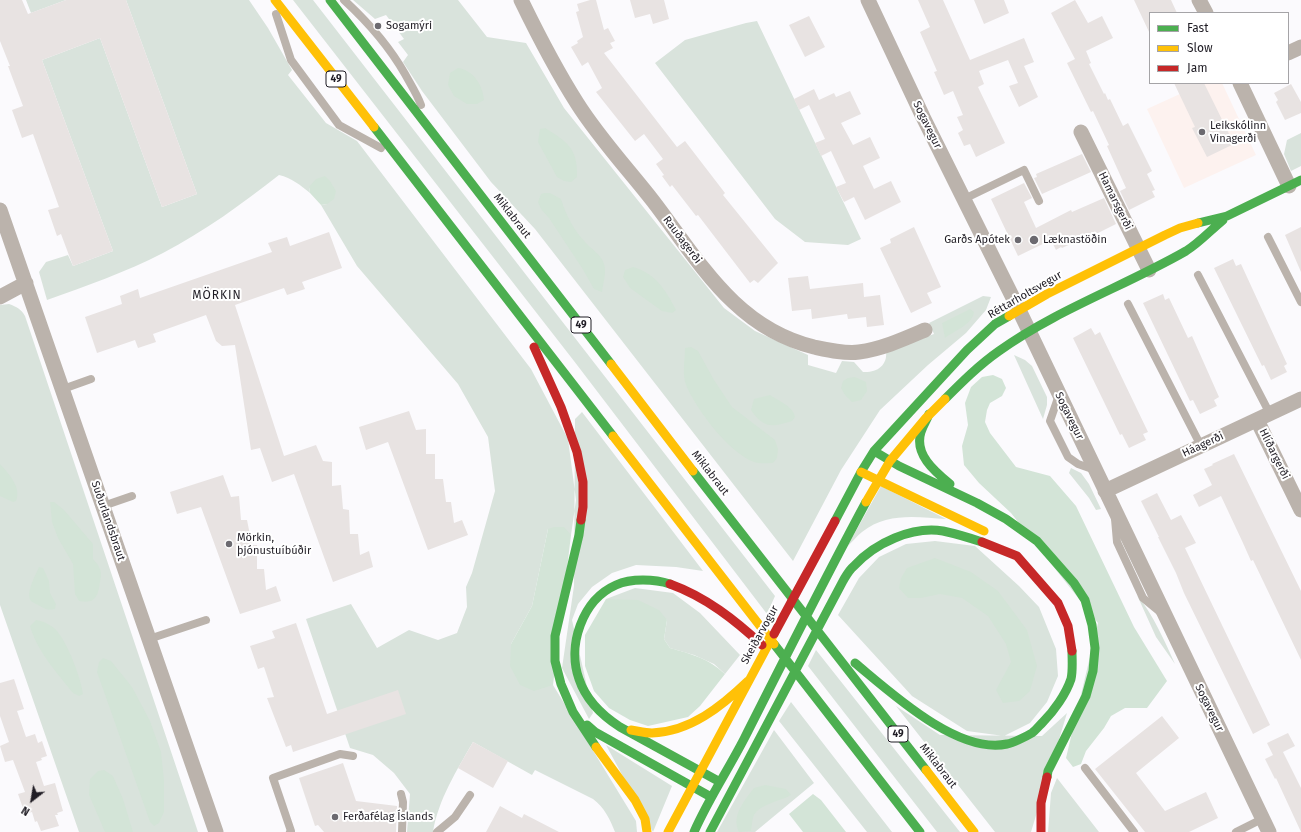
<!DOCTYPE html>
<meta charset="utf-8">
<style>
body{margin:0}
#map{position:relative;width:1301px;height:832px;overflow:hidden;background:#fbfafd;font-family:"Fira Sans",sans-serif}
canvas{display:block}
.legend{position:absolute;left:1149px;top:12px;width:140px;height:72px;box-sizing:border-box;background:#fff;border:1px solid #a5a4a7;margin:0;padding:5px 7px;list-style:none;font-size:12px;color:#1f1c24}
.legend li{display:flex;align-items:center;gap:8px;height:20px}
.legend b{width:20px;border:1px solid #a5a4a7}
.north{position:absolute;left:12px;top:780px;width:40px;height:40px;-webkit-text-stroke:3px #fff;paint-order:stroke;rotate:211deg;font-size:11px;font-weight:700;line-height:16px;text-align:center;color:#1f1c24}
.north::after{content:'';display:block;margin:auto;width:14px;height:18px;background:#1f1c24;clip-path:polygon(50% 0,100% 100%,50% 72%,0 100%)}
</style>
<div id="map">
<canvas width="1301" height="832"></canvas>
<ul class="legend">
<li><b style="height:5px;background:#4caf50"></b>Fast</li>
<li><b style="height:5px;background:#ffc107"></b>Slow</li>
<li><b style="height:5px;background:#c62828"></b>Jam</li>
</ul>
<div class="north">N</div>
</div>
<script>
const context = document.querySelector('canvas').getContext('2d');
context.lineJoin = 'round';
function fill(path, color) { context.fillStyle = color; context.fill(path, 'evenodd'); }
function trace(path, color, width, dash) { context.strokeStyle = color; context.lineWidth = width; context.lineCap = dash ? 'butt' : 'round'; context.setLineDash(dash || []); context.stroke(path); }
function drawText(font, color, halo, rows, align = 'center') {
  context.font = font + ' "Fira Sans",sans-serif'; context.lineWidth = 4; context.setLineDash([]); context.textBaseline = 'middle'; context.strokeStyle = halo; context.fillStyle = color; for (const [text, x, y, turn = 0] of rows) {
    context.save(); context.translate(x, y); context.rotate((+turn || 0) * Math.PI / 180); context.textAlign = isNaN(turn) ? turn : align; if (halo) context.strokeText(text, 0, 0); context.fillText(text, 0, 0); context.restore();
  }
}
fill(new Path2D(`
 M1204,83H1222L1256,155L1184,188L1147,109Z`), '#fdf2ef');
fill(new Path2D(`
 M26,0H66L31,13Z
 M126,0H249L268,28L292,70L288,75L326,123L357,141L531,369L568,439L576,500L571,535L548,529L532,606L511,644L553,685L636,821L637,832H615C610,819 604,807 593,799L535,770L532,775L473,742C457,770 438,800 433,832H407L410,794L394,773L373,755L350,748L306,619L351,604L377,648L409,630L438,640L457,633L467,607L466,587L472,573L495,491L488,437L458,384L357,266L321,205L327,204L309,187L310,193C300,185 292,178 279,175C242,204 205,231 163,253C126,272 86,286 47,300L39,272L46,262L68,255L73,266L113,251L42,60L100,38L162,207L197,194Z
 M293,0H313L775,596L767,614L574,361Z
 M353,0H458L487,37L526,43L564,108L724,308L755,331L808,355V365L836,373L842,361L854,362L863,372C876,373 888,366 886,351L934,334L929,323L983,296L991,297L986,310L966,333L928,365L880,410L841,470L793,561L535,229L491,182L422,91L403,62L408,55L398,42L404,39L386,15L375,19Z
 M757,21L861,239L848,245L805,242L775,219L655,63L685,40L746,23Z
 M1301,133V166L1291,171L1284,154L1287,140Z
 M9,304C17,307 21,309 25,316L198,832H79L0,605V305Z
 M1014,355L1025,360L1032,366L1047,397V405L1043,419Z
 M582,412L703,571L676,567L636,565L612,573L592,587L578,604L572,620L593,713L589,719L562,668L574,586L575,419Z
 M1071,468L1081,473L1089,484L1101,509L1096,510L1089,498L1069,473Z
 M881,486L946,519C917,517 887,512 862,532C857,536 852,542 847,547Z
 M935,541L975,546L1019,586L1039,607L1056,649L1058,676L1047,702L1030,723L1004,736L967,731L912,696L838,615L859,578L879,557L906,544Z
 M635,588L673,593L700,613L740,655L725,674L714,664L694,655L670,648L664,639L667,620L606,599Z
 M1137,595C1154,616 1164,640 1175,664L1156,637Z
 M816,650L960,832H937L808,666Z
 M791,702L892,832H867L779,721Z
 M896,706L940,735L1042,736L1067,713L1031,832H995Z
 M774,730L814,783L755,832H717Z
 M606,745L672,786L653,832Z
 M1057,778L1099,832H1048L1051,793Z`), '#d9e3dc');
fill(new Path2D(`
 M458,68C473,70 483,85 484,100L477,104H467L454,96L448,85L450,73Z
 M545,128C568,142 578,149 577,177L571,182L564,181L557,177L538,142L540,129Z
 M325,176L330,181L336,191L334,199L327,204L321,205L310,193L309,187L316,179Z
 M544,193H550L561,199C566,215 574,231 586,243C592,250 601,254 604,264C607,272 603,283 602,292L594,289L582,268L549,218L541,209L538,202L541,194Z
 M633,267C655,273 666,290 676,310L672,313L662,311L630,288L623,277L625,270Z
 M970,309L974,312C973,324 954,331 945,338L942,323Z
 M691,347L698,351L714,380L732,407L775,440L778,449L777,458L773,463C767,463 759,464 754,462C729,453 696,409 686,385C682,374 685,359 685,348Z
 M993,375L1002,379L1006,388L1002,396L990,403L987,410L985,422L990,433L1016,467L1050,476L1076,506L1134,627L1167,681L1147,708H1125L1111,716L1104,728L1086,751L1081,764L1073,767L1066,758L1098,623L1011,513L979,483L964,465L962,446L968,425L965,403L971,387L982,377Z
 M855,377L866,382L867,391L861,400L852,402L845,395L841,388L843,381L848,378Z
 M770,395C779,401 794,407 795,417L792,421C772,427 764,429 751,410L754,399Z
 M0,464C8,473 22,487 16,501L13,502L0,496Z
 M50,502H54L64,510L93,544V559C95,562 98,564 99,567C102,572 101,577 100,582C98,597 95,604 79,601L75,594L73,564L58,538L52,522Z
 M554,527H564L571,535L553,685L534,691L520,685L510,666L511,644L532,606L548,529Z
 M935,558L971,572L998,591L1027,630L1037,666L1030,691L1019,701L1003,703L996,690L1011,662L1006,644L988,616L962,598L940,594L921,598H908L899,588L901,578L907,568Z
 M39,567L43,568L49,581L50,593L56,604L55,609C49,611 45,609 40,606C37,604 33,603 31,601C25,594 36,574 39,567Z
 M606,599L638,600L659,610L667,620L664,639L670,648C691,654 708,658 725,674L700,706L688,717L648,726L630,720L609,708L594,691L585,666V635Z
 M36,620C43,621 52,625 57,631C68,644 81,678 83,694L79,696L73,693C57,673 37,651 30,626Z
 M103,658L111,661L132,687L150,721L161,752L164,780V812L159,823L154,826L150,822L97,672L99,662Z
 M104,770L113,776L123,799L133,832H105L89,795L90,779L98,771Z
 M765,785L786,789L791,795C781,801 760,804 754,815C752,819 752,826 751,831L739,832C731,816 744,801 754,788Z
 M813,794L821,800L846,832H803L789,814Z`), '#d3e4d7');
fill(new Path2D(`
 M0,0H22L28,14L66,0H126L197,194L162,207L100,38L42,60L113,251L73,266L61,234L57,236L48,210L59,207L33,134L22,138L12,110L23,106L8,66H10L0,41Z
 M590,0H596L604,30L608,28L615,41L610,43L613,48L604,53L677,147L685,141L725,193L723,195L778,263L758,283L754,280L750,283L698,215L696,216L672,185L670,187L662,176L664,175L656,164L663,159L644,134L635,141L596,92L602,88L588,62L582,66L571,47L578,43L577,41L583,37L576,12L579,11L577,4Z
 M630,0H664L669,19L653,24L650,14L635,18Z
 M918,0H943L970,60L1024,38L1034,62L1024,66L1038,97L1019,107L1009,86L1018,83L1008,60L979,71L984,84L978,87L1005,143L976,157L970,144L964,146L958,133L963,130L957,117L963,115L953,91L944,95L934,72L937,71L920,32L930,27Z
 M974,0H1004L1009,13L984,24Z
 M1075,0L1088,23L1102,16L1113,38L1086,51L1091,63L1089,64L1104,94L1105,93L1108,100L1110,99L1123,126L1128,123L1152,171L1147,174L1155,190L1152,191L1155,197L1129,210L1120,191L1126,188L1107,146L1109,145L1093,111L1091,112L1067,63L1075,59L1051,13Z
 M1134,0H1171L1177,13H1150V34Z
 M809,16L825,47L805,57L789,25Z
 M1174,83H1204L1234,144L1207,157L1192,128L1195,127Z
 M1291,84L1301,102V113L1285,120L1276,102L1278,100L1274,93Z
 M814,89L819,100L834,93L836,97L850,91L861,114L841,123L853,145L870,137L880,158L863,166L874,189L891,181L901,202L865,220L854,197L844,202L836,187L846,183L831,151L821,156L815,143L825,139L809,105L799,110L794,99Z
 M1082,154L1091,172L1042,194L1034,178L1037,177L1036,174Z
 M1024,183L1032,198L1024,202L1036,228L1071,210L1072,212L1104,198L1116,224L1086,239V237L1062,248L1061,247L1056,250L1051,240L1018,256L991,199Z
 M914,227L941,287L927,293L932,303L911,313L880,248L891,243L890,239Z
 M1301,227V272L1285,235Z
 M329,232L342,268L302,282L305,289L287,295L284,288L235,305L284,456L316,445L323,461L332,462V486L341,485L343,509L349,510L350,534H358L360,555L369,551L373,567L333,582L294,474L272,482L260,448L251,450L235,345L222,346L216,341L206,315L153,334L156,342L138,348L135,340L97,353L85,317L122,304L120,296L138,289L140,298L272,252L268,243L287,237L290,246Z
 M1233,259L1236,266L1241,264L1287,364L1284,366L1287,372L1271,380L1264,365L1262,366L1214,268Z
 M808,276L810,289L863,283L864,297L880,295L884,325L867,327L866,317L848,319L847,314L812,319L811,309L792,311L788,278Z
 M1163,294L1165,300L1169,298L1170,300L1188,338L1192,336L1219,397L1214,400L1217,406L1200,414L1193,400L1190,401L1143,303Z
 M1091,328L1095,335L1100,332L1148,432L1143,434L1146,440L1129,448L1122,434L1120,435L1073,338Z
 M409,411L416,430L426,429V454H435V479H443L446,502H451L454,523L462,520L468,535L428,550L388,442L366,450L359,427Z
 M1234,454L1301,591V660L1253,560L1251,561L1243,543L1221,496L1199,507L1193,495L1212,485L1204,469L1213,465L1212,464Z
 M223,475L231,497L239,496L241,520H247L252,545H257V569H264L266,590L276,586L281,601L240,614L201,507L177,514L170,492Z
 M1157,493L1171,520L1181,515L1196,543L1185,548L1270,725L1253,734L1184,593L1176,573L1158,537H1159L1141,501Z
 M296,623L327,714L398,690L406,714L293,752L291,745L286,747L267,698L274,697L264,667L258,669L250,646L275,638L272,631Z
 M14,679L24,709L17,711L26,737L35,734L38,743L42,741L47,756L41,758L42,760L36,762L44,786L55,783L63,811L57,813L58,815H55L59,826L41,831L37,821L35,822L32,812L25,814L18,794L25,792L13,760L5,762L0,746L9,742L0,716V683Z
 M1162,716L1179,738L1136,773L1165,811L1206,792L1218,818L1189,832H1145L1095,769Z
 M1288,733L1295,746L1283,752L1301,788V832L1276,778L1275,779L1265,759L1273,755L1267,743Z
 M473,742L508,761L493,788L458,768Z
 M343,763L356,801L397,806L396,832H324L318,825L315,826L299,778Z
 M500,806L522,818L524,814L559,832H486Z`), '#e8e3e2');
trace(new Path2D(`
 M344,0C368,22 389,46 405,74C411,85 417,94 421,105
 M276,14L291,60L339,125L381,148
 M964,199L1024,170L1039,201
 M1268,237L1301,302
 M1198,275L1270,414
 M1128,304L1201,446
 M63,389L91,379
 M1059,395L1050,421L1068,457L1078,464L1095,470
 M103,506L132,496
 M1115,519L1117,542L1143,598L1160,612
 M149,639L206,620
 M1085,768L1134,832
 M401,794L403,802L402,832
 M290,832L291,831L273,778L340,754L353,756
 M437,832L455,817L470,795
 M1236,832L1262,819`), '#bbb3ac', 8);
trace(new Path2D(`
 M521,0C538,35 556,70 577,103C599,138 628,169 653,201C699,261 735,328 814,347C828,350 845,354 859,352C882,349 904,339 925,330
 M868,0L923,117L1019,310L1269,832
 M1199,0L1206,13
 M1288,53L1301,47
 M1240,83L1289,186
 M1081,132L1149,270
 M0,210L216,832
 M0,297L26,283
 M1257,420L1301,510
 M1105,491L1301,399`), '#bbb3ac', 15);
trace(new Path2D(`
 M330,0L611,364
 M374,127L613,436
 M1198,223L1227,216L1301,180
 M945,399C962,382 979,365 999,351C1056,310 1125,286 1186,251C1199,243 1211,230 1223,220
 M929,414C927,420 923,425 921,432C914,454 934,471 950,484
 M874,451L899,466L977,503L1006,519L1037,541L1074,583L1085,600L1092,625L1095,648L1093,671L1086,696L1048,771L1047,777
 M693,471L926,770
 M581,520L579,535L555,636V661L561,684L573,712L596,747
 M835,521L861,472L874,451L967,350L995,324L1009,316
 M670,584C655,579 631,578 616,585C582,600 567,646 579,679C586,700 603,716 620,727L720,782
 M774,644L920,832
 M855,663C890,692 958,755 1007,744C1013,743 1027,736 1032,733C1036,730 1039,726 1043,722C1054,711 1066,694 1071,679C1073,671 1072,660 1072,651
 M587,725L595,732L711,797
 M694,832C708,800 728,770 744,739C784,660 824,580 866,502
 M710,832L843,581C846,576 849,570 854,566C875,543 912,526 943,531C957,534 970,538 982,542`), '#4caf50', 9);
trace(new Path2D(`
 M275,0L374,127
 M1009,316L1047,294L1165,235L1180,228L1198,223
 M611,364L693,471
 M613,436L774,644
 M861,472L984,531
 M866,502L890,461L926,418L945,399
 M631,730C638,731 645,733 652,733C690,732 722,706 748,681
 M596,747L635,800L645,819L647,832
 M926,770L974,832
 M668,832L774,634`), '#ffc107', 9);
trace(new Path2D(`
 M534,347L561,407L577,452L583,482V507L581,520
 M982,542L1017,556L1058,603L1068,626L1072,651
 M670,584C706,597 735,620 762,645
 M774,634L835,521
 M1041,832V803L1047,777`), '#c62828', 9);
for (const [x, y, r, color] of [
 [378,26,4,"#6c6a70"],
 [1202,132,4,"#6c6a70"],
 [1018,240,4,"#6c6a70"],
 [1034,240,5,"#6c6a70"],
 [229,544,4,"#6c6a70"],
 [335,817,4,"#6c6a70"]
]) { const dot = new Path2D(); dot.arc(x, y, r, 0, 2 * Math.PI); context.fillStyle = color; context.fill(dot); trace(dot, '#fff', 1.5); }
for (const [x, y, w] of [
 [336,79,20],
 [581,325,20],
 [898,734,20]
]) { const box = new Path2D(); box.roundRect(x - w / 2, y - 8, w, 16, 3); context.fillStyle = '#fff'; context.fill(box); trace(box, '#1f1c24', 1); }
drawText('bold 10px', '#1f1c24', null, [
 ["49",336,79],
 ["49",581,325],
 ["49",898,734]
]);
drawText('11px', '#1f1c24', '#fff', [
 ["Sogamýri",386,26],
 ["Leikskólinn",1210,126],
 ["Vinagerði",1210,139],
 ["Garðs Apótek",1010,240,"right"],
 ["Læknastöðin",1043,240],
 ["Mörkin,",237,538],
 ["þjónustuíbúðir",237,551],
 ["Ferðafélag Íslands",343,817]
], 'left');
drawText('11px', '#1f1c24', '#fff', [
 ["Sogavegur",927,125,64],
 ["Hamarsgerði",1115,201,64],
 ["Miklabraut",512,216,52],
 ["Rauðagerði",682,240,53],
 ["Réttarholtsvegur",1025,295,-30],
 ["Sogavegur",1069,416,64],
 ["Háagerði",1203,445,-25],
 ["Hlíðargerði",1274,454,64],
 ["Miklabraut",710,473,52],
 ["Suðurlandsbraut",108,521,71],
 ["Skeiðarvogur",760,635,-61],
 ["Sogavegur",1209,708,64],
 ["Miklabraut",938,766,52]
]);
context.letterSpacing = '1px';
drawText('12px', '#1f1c24', '#fff', [
 ["MÖRKIN",217,296]
]);
context.letterSpacing = '0px';
</script>
